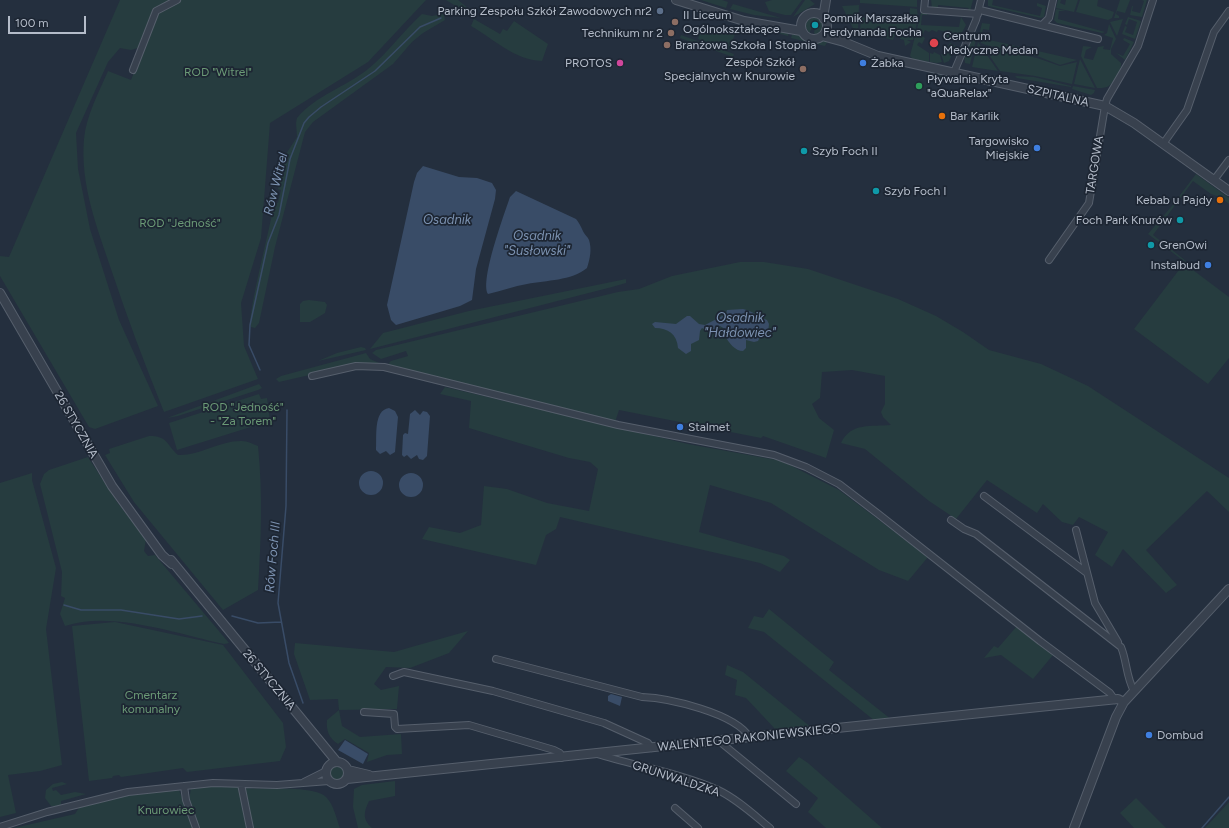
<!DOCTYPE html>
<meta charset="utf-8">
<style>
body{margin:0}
#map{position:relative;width:1229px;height:828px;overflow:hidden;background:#242f3e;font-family:Figtree,sans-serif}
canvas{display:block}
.scale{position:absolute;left:8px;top:16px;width:78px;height:18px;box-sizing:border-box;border:2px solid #b4bcc9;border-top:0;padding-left:5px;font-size:12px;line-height:14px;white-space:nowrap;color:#b4bcc9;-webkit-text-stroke:3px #1d2633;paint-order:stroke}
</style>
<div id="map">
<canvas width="1229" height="828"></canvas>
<div class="scale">100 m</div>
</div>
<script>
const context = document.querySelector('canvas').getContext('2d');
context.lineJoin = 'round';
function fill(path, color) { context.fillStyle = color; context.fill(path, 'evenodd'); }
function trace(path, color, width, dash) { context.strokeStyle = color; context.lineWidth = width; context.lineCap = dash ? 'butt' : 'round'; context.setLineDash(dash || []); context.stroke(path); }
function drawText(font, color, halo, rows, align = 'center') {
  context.font = font + ' Figtree,sans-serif'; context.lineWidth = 3.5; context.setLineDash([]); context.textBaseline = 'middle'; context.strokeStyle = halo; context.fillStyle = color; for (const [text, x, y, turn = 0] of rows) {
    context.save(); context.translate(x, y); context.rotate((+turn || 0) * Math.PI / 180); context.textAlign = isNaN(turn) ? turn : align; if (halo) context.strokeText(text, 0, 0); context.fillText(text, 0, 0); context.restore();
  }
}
fill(new Path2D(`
 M120,0H172L156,7L138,48L131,50L120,48L108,62L76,133L78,169L90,229L119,320L158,406L95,429L89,427L0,276V256L9,257Z
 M181,0H426L368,62L270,123L261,238L241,303L244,346L258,379L164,412C145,365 127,317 111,269C97,227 80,185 84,139C86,116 99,92 108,71L131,80L156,18L164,7Z
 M446,0H458L469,9L464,11Z
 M701,0H722L728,2L726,8Z
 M772,0H802L791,15H785L769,11L765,2Z
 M805,0H810L815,4L793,17Z
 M860,0H917V7L860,3Z
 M931,0H973L970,11H967L969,8L938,5V9L932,8Z
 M988,0H993L992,5L1040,16L1042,8L1037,6V3L1046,6L1044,17L1041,18L988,6Z
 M1058,0H1061L1060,3L1065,5L1066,0H1078L1074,12L1056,8Z
 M1080,0H1098L1097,6L1114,12L1112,18L1108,20L1076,12Z
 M1120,0H1130L1125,13L1117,11L1116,14L1119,16V18H1114Z
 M1142,0H1147L1142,17L1130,15L1132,6H1133L1132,11L1140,13L1144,1Z
 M733,4L781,18L754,15L730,9Z
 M859,5L858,32L854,30L842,6Z
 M910,8L917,9L918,18L913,40H907L911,42L905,46L904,40L900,39V35L895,34L893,40L860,31L861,17L909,20Z
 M1056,9L1066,11H1059L1058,19L1105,32L1102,33L1057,23L1054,20Z
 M921,13H928L927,15H922L921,25L959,27L961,17L966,25L957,42L955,41L956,37L950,35L948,38L945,36L946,32L938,30L937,32L932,30L929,32L925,30L922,36L925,38L922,44L919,42L917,45L929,53V62L913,59L910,56Z
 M422,14L432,16L442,14L444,15L445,20L423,33L412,42L393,64L313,122L305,132L275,247L259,323L255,328L251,327C246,319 272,221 274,203H278L281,190L278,189L286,154L297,137L296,123L297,118C316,95 346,87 368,69C387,54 403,31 422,14Z
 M814,17L821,20L823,26L822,31L816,35L814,33L815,28H812L809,33L805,26L808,20Z
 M1128,17L1141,21L1135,39L1122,34L1125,26L1127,27L1125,32L1133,35L1137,22L1129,19L1127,25L1125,24Z
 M474,19L500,34L503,29L507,31L514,21L548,44L542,61C514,60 494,39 471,26Z
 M1123,19L1117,36L1110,22Z
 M703,23L735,34L729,50L698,39Z
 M982,23L990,24L989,30L983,29L981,38L1077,60L1060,65L1037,56L986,45L981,43L979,36Z
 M1109,24L1116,39L1111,49V54L1121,63C1122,69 1114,84 1107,87C1104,88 1100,88 1097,88L1081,56L1083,46L1092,47L1086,50L1084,58L1093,60L1098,47L1104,46L1103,49L1110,50L1113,38L1104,35L1107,33Z
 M759,27L790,30L788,36L757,28Z
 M793,31L810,42L829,39L825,46L791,38Z
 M681,35L734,54L733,57L680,38Z
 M972,36H974L976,40L970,64L965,63L964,54Z
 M1124,38L1134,42L1125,60L1116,53L1123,56L1130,44L1123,40Z
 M978,42L998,71L972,67Z
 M950,43L956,46L949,61L944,63L941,54H943Z
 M983,46L1037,58L1060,66L1077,62L1072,84L1035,76L1000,71Z
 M934,52L940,55L942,62L937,63L930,62V53L933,54Z
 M1080,59L1095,88L1074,84Z
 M928,73L944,76L948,83L937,77L935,80L927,76Z
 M1015,76L1034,77L1071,86V87L1017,78Z
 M1073,86L1095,90L1094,93L1091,95L1072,89Z
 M1026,92L1090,106L1028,94Z
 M1196,174L1229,198V204L1220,197L1211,194L1193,181L1153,235L1186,261L1185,264L1229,297V358L1208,384L1134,329L1185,262L1148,234L1171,207Z
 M740,262H764L808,269L898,299L936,316L963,332L989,350L1041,364L1088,386L1229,478V512L1207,491L1146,550L1177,585L1166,593L1123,549L1112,567L1095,555L1108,532L1079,517L1073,525L1062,522L1043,504L1037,513L987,480L956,519L929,501L865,449L841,443C851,422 871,427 891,425L883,417L881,412L885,404V376L852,370L822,372L820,398L812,404L819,418L834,430L826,458L763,436L761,438L619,410L615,422L390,366L389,363L391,361L408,356L406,351L381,359L372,353L376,350L618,292L639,289L672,276Z
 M626,279V283L612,287L370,349L383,333L469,311Z
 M309,300L325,302L327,305L325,313L310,322H300V304L303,301Z
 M361,347L365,348L366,350L318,361L337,353Z
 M366,353L370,359L379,363L353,365L279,382L276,379L281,376Z
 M259,384L262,388L258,390L178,416L167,418Z
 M445,387L688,444L782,461L839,490L928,557L908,581L879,570L771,503L710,485L699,532L784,556L790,560L780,572L760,563L560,517L556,529L546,535L536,565L422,539L429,527L460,533L481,525L484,486L507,489L547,503L589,511L598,469L590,462L569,458L469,428L471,401L440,394Z
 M259,394L261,399L267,398L270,421L177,450L169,423Z
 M149,436C168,436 166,444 178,455C199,456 221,440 242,441C247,441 253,444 258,446C263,495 261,540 258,590L223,610L134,502L105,455L110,453L109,449Z
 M88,457L117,502L146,539L144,551L148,556L155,555L229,643L224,644C178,634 111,610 65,626L60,614L65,598L61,596L62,572L40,484L44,474L49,470Z
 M32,473V480L56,568L46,629L62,765L40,771L8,775L16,813L0,817V483Z
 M769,609L834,662L829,670L892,720L875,721L764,632L748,628L754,616L763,618Z
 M115,622L223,645L283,723L286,747L280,761L187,772L183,768L121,777L119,775L113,776L112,778L89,781L72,626Z
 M1017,626L1053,655L1033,679L1001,655L984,658L994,646L998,648Z
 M468,631L449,653L410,668L386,667L374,684L381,690L399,686L397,709L339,710L342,726L360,737L401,734L402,754L387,755L367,762L369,753L345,739L338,744C329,738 326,731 327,720L339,710L338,699L310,700L294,654L295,643L394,652Z
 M727,665L743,672L812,728L777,731L746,698L735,695L737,680L725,675Z
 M799,757L808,763L882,828H826L808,812L818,798L786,771Z
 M330 773a7 7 0 1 1 14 0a7 7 0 1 1-14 0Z
 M395,781V796L369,801C364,812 362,819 372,828H358L353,807L354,789L362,785Z
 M62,782L67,784L52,788L53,791L56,790L61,795L75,792L86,794L61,801V806H51L45,798L46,790L53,784Z
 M204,786L239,787L247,828H198L189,802L191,787Z
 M244,788C263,790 314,785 326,797C334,805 336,818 340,828H253Z
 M179,790L194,828H14L75,814L80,806L120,796Z
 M1136,798L1166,828H1134L1120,813Z
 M1229,802V828H1205Z`), '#263c3f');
fill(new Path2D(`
 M423,166L459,177L477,178L492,183L496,190L495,199L476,269L472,300L460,306L396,325L391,320L387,305L414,182L417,173Z
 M516,191L576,219C580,224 581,227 584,233C585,235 588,237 589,240C592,249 590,259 587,268C571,281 547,280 527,284C514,286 501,291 488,294C480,280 504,215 510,197Z
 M743,309C753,311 758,317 767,320L769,324L768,333L761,335L758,341L754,342L746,340V348L743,351C735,351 729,343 725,336V329L720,326L710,332L702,328L700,331L699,340L691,344V351L686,354L678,348C677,334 668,328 655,328L652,324L655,322L676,324L687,316H690L699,324L705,325L726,314L727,310Z
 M389,408L395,411L398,417L395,452L390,455L386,451L380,454L376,450C377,438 373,410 389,408Z
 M415,410L420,415L423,411L427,412L430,416L427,456L423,460L419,459L417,455L411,459L407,455L404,457L402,455L403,435L405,433L408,434L410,414Z
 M359 483a12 12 0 1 1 24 0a12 12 0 1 1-24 0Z
 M399 485a12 12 0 1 1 24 0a12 12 0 1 1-24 0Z
 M611,694L622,697L620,706L608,701V696Z
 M345,740L368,754L363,764L338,750Z`), '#394c67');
trace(new Path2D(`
 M260,370L249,345L250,325L268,243L279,215L290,159L304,123L309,117L321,107L375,71L420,27L441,18
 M287,410L286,506L278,603L289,663L303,703
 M64,605L81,610H121L179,619L202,616
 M232,616L258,623L281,622
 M1202,828L1229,797`), '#394c67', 1.5);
const minor = new Path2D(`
 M925,0L924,10L978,14
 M980,10L1098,39
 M1043,24L1049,18L1053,0
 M133,70L156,11L177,0
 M954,72L976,20L981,0
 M1163,144L1187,110L1214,32L1229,11
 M1214,180L1229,160
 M1049,260L1089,203L1105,106L1107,99L1138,46L1153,0
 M312,376L356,366L384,367L618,425L774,455L806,467L839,484L877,513L1040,641L1110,693L1115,700
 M984,496L1087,573
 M951,520L964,529L976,534L1121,647C1127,661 1126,677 1134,691
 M1076,530L1095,603L1118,642
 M496,659L642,697C668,698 736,713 750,738
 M393,676L404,672L493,691L604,723L648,743L652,748
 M364,712L394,714L395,727L397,729L469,725L554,750L560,753L561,758
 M719,741L796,804
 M597,754C636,766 680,773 718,790C737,799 754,815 770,828
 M304,782L326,771
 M241,784L250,828
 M184,786L186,800L196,828
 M675,808L698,828
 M0,827L47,812L128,792L213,783L277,785L329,781`);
const tertiary = new Path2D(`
 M676,0L744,21L801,31
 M801 26a13 13 0 1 1 26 0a13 13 0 1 1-26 0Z
 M824,19V12L826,0
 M822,36L844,42L878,56L1105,106L1134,123L1229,191
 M0,293L112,486L162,555L172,564
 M171,560L337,762
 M326 773a11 11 0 1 1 22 0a11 11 0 1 1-22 0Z
 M348,770L369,775
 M347,779L1039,707L1118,699L1124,702
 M1074,828L1116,717L1124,702L1229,589`);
trace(minor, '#565f6c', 8);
trace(tertiary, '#565f6c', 10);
trace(minor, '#38414e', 6);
trace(tertiary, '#38414e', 8);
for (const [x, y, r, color] of [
 [660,11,4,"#5c6f8a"],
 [675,22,4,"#8d6e63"],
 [815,25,4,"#0f9aa8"],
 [671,33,4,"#8d6e63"],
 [934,43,5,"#e0444e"],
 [667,45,4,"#8d6e63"],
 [620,63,4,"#d1479c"],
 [863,63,4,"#3f7fe0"],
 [803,69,4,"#8d6e63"],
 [919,86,4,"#2e9e5b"],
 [942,116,4,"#e8710a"],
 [1037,148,4,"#3f7fe0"],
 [804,151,4,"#0f9aa8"],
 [876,191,4,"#0f9aa8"],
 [1220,200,4,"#e8710a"],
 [1180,220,4,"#0f9aa8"],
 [1151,245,4,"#0f9aa8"],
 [1208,265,4,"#3f7fe0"],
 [680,427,4,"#3f7fe0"],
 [1149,735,4,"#3f7fe0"]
]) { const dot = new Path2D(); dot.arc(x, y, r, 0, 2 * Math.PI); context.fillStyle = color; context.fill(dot); trace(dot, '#1d2633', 1.5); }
drawText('12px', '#b4bcc9', '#1d2633', [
 ["Parking Zespołu Szkół Zawodowych nr2",652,11,"right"],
 ["II Liceum",683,15],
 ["Ogólnokształcące",683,29],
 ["Pomnik Marszałka",823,18],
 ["Ferdynanda Focha",823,32],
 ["Technikum nr 2",663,33,"right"],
 ["Centrum",943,36],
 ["Medyczne Medan",943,50],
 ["Branżowa Szkoła I Stopnia",675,45],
 ["Zespół Szkół",795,62,"right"],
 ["Specjalnych w Knurowie",795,76,"right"],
 ["PROTOS",612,63,"right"],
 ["Żabka",871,63],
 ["Pływalnia Kryta",927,79],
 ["\"aQuaRelax\"",927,93],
 ["Bar Karlik",950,116],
 ["Targowisko",1029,141,"right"],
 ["Miejskie",1029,155,"right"],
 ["Szyb Foch II",812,151],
 ["Szyb Foch I",884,191],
 ["Kebab u Pajdy",1212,200,"right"],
 ["Foch Park Knurów",1172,220,"right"],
 ["GrenOwi",1159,245],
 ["Instalbud",1200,265,"right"],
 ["Stalmet",688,427],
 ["Dombud",1157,735]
], 'left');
drawText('12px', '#6b9a76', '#1d2633', [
 ["ROD \"Witrel\"",218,72],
 ["ROD \"Jedność\"",180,223],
 ["ROD \"Jedność\"",243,407],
 ["- \"Za Torem\"",243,421],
 ["Cmentarz",151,695],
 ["komunalny",151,709],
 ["Knurowiec",166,810]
]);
drawText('12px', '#b4bcc9', '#1d2633', [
 ["SZPITALNA",1058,96,13],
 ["TARGOWA",1095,165,-81],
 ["26 STYCZNIA",76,425,60],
 ["26 STYCZNIA",269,680,50],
 ["WALENTEGO RAKONIEWSKIEGO",749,738,-6],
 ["GRUNWALDZKA",676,779,18]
]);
drawText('italic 13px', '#7c92b1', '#1d2633', [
 ["Rów Witrel",276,184,-76],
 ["Osadnik",447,220],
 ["Osadnik",537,236],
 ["\"Susłowski\"",537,251],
 ["Osadnik",740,318],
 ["\"Hałdowiec\"",740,333],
 ["Rów Foch III",273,557,-85]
]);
</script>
